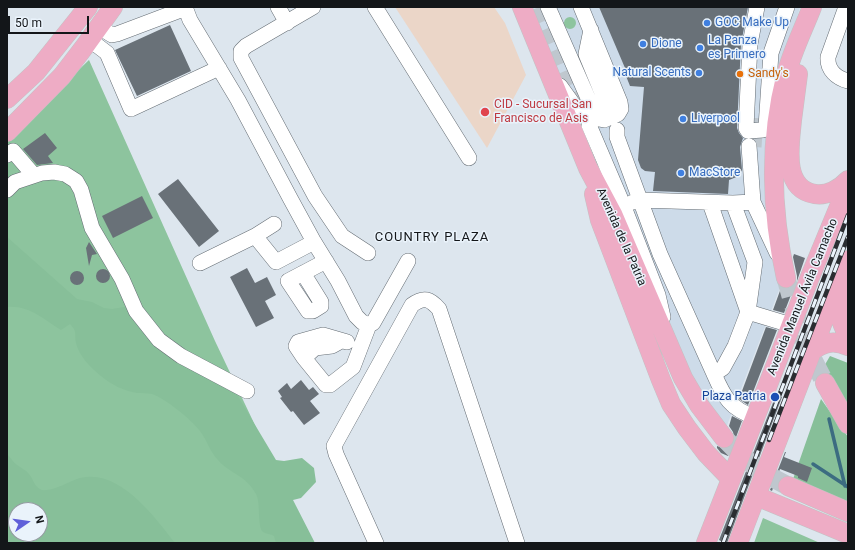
<!DOCTYPE html>
<meta charset="utf-8">
<style>
body{margin:0}
#map{position:relative;width:855px;height:550px;overflow:hidden;background:#dde6ee;font-family:Roboto,sans-serif}
canvas{display:block}
.frame{position:absolute;inset:0;border:8px solid #131619;pointer-events:none}
.north{position:absolute;left:8px;top:502px;width:40px;height:40px;box-sizing:border-box;background:#eaf3fb;border:1px solid #949ba1;border-radius:50%;rotate:77deg;font-size:11px;font-weight:700;line-height:16px;text-align:center;color:#131619}
.north::after{content:'';display:block;margin:auto;width:14px;height:18px;background:#6060d9;clip-path:polygon(50% 0,100% 100%,50% 72%,0 100%)}
.scale{position:absolute;left:8px;top:16px;width:81px;height:18px;box-sizing:border-box;border:2px solid #131619;border-top:0;padding-left:5px;font-size:12px;line-height:14px;white-space:nowrap;color:#131619;-webkit-text-stroke:3px #eaf3fb;paint-order:stroke}
</style>
<div id="map">
<canvas width="855" height="550"></canvas>
<div class="frame"></div>
<div class="north">N</div>
<div class="scale">50 m</div>
</div>
<script>
const context = document.querySelector('canvas').getContext('2d');
context.lineJoin = 'round';
function fill(path, color) { context.fillStyle = color; context.fill(path, 'evenodd'); }
function trace(path, color, width, dash) { context.strokeStyle = color; context.lineWidth = width; context.lineCap = dash ? 'butt' : 'round'; context.setLineDash(dash || []); context.stroke(path); }
function drawText(font, color, halo, rows, align = 'center') {
  context.font = font + ' Roboto,sans-serif'; context.lineWidth = 3; context.setLineDash([]); context.textBaseline = 'middle'; context.strokeStyle = halo; context.fillStyle = color; for (const [text, x, y, turn = 0] of rows) {
    context.save(); context.translate(x, y); context.rotate((+turn || 0) * Math.PI / 180); context.textAlign = isNaN(turn) ? turn : align; if (halo) context.strokeText(text, 0, 0); context.fillText(text, 0, 0); context.restore();
  }
}
fill(new Path2D(`
 M532,7H800L793,32L772,145L765,143V217L781,285L726,428L715,414L658,319Z`), '#cddbe9');
fill(new Path2D(`
 M395,7H494L505,23L526,75L487,148Z`), '#ebd6c8');
fill(new Path2D(`
 M564 23a6 6 0 1 1 12 0a6 6 0 1 1-12 0Z
 M89,60L215,341L311,543H7V139ZM16,510H40V534H16Z
 M763,518L820,543H754Z`), '#8dc49e');
fill(new Path2D(`
 M7,237L77,299L92,302L104,308L112,309L130,306L151,333L236,393L276,460L284,461L302,458L314,468L316,482L301,498L293,500L315,543H276L274,536C271,534 266,534 263,532C257,527 261,503 256,494C246,475 230,474 218,460C210,452 207,440 200,431C192,420 165,398 152,394C147,393 142,393 137,393C124,391 112,385 101,376C91,368 79,356 76,343C74,332 78,333 70,324L61,330C43,319 29,305 7,307Z
 M830,356L848,363V411L833,390L823,368Z
 M821,399L848,437V505L792,482Z
 M7,454C10,457 13,462 17,465C21,468 26,470 29,474C34,480 34,487 42,490C52,492 70,481 80,478C119,468 154,516 175,543H7ZM16,510H40V534H16Z`), '#87bf99');
trace(new Path2D(`
 M829,419L845,486
 M813,464L848,487`), '#3c6c81', 3.5);
fill(new Path2D(`
 M599,7H748L741,44L737,128L739,133L743,138L740,147L742,170L739,176L729,180L728,194L653,191L655,172L645,171L641,168L638,160L644,87L630,86L626,76L628,75Z
 M170,25L191,71L137,96L115,50Z
 M45,133L57,148L48,156L53,163L37,165L23,149Z
 M178,179L219,231L199,247L158,194Z
 M142,196L153,218L113,238L102,216Z
 M89,242L97,254L92,255L89,266L86,248Z
 M794,254L805,258L797,281V276L793,257Z
 M247,268L255,283L267,277L276,295L265,301L274,318L256,327L230,277Z
 M96 276a7 7 0 1 1 14 0a7 7 0 1 1-14 0Z
 M70 278a7 7 0 1 1 14 0a7 7 0 1 1-14 0Z
 M796,282L784,313L773,310L781,288L789,289L793,286Z
 M766,327L777,330L748,405L739,399Z
 M301,380L309,390L313,387L319,394L310,401L320,413L304,425L293,411L291,412L280,398L282,397L278,391L287,383L291,389Z
 M776,395L782,397L727,543H725L719,540Z
 M732,416L742,421L735,440L733,432L729,426Z
 M733,444L728,456L721,453L717,448V446L726,449L730,447Z
 M785,452H786L784,457L812,468L807,482L798,478V476L780,469L772,491L770,490Z`), '#697178');
trace(new Path2D(`
 M539,7L586,117
 M754,147L756,118`), '#bfc7ce', 15, [15, 8]);
trace(new Path2D(`
 M786,278L801,332L812,358L825,383
 M724,438L743,457L762,472L788,486`), '#bfc7ce', 19, [19, 10]);
const minor = new Path2D(`
 M185,7L190,20L238,100L290,198L314,242L338,281L356,316L362,322L369,325L373,323L408,261
 M278,7L287,23
 M313,7L246,46L241,51V58L315,196L342,236L368,253
 M375,7L469,158
 M548,7L595,114L599,119L604,120L618,114L621,109L620,102L581,7
 M757,7L750,44L746,128L748,131L763,130L766,127L771,53L787,7
 M846,7L828,57C827,70 837,78 848,81
 M99,27L112,35L117,34L186,8
 M591,30L586,54L608,107
 M90,40L107,53L131,109L219,68
 M560,86L578,111L584,114H595
 M589,125L624,207L658,295L663,317
 M617,130V137L660,254L714,374L723,368L735,346L748,312L755,262L733,203
 M749,146L753,202L777,253
 M7,155L13,151L31,172
 M7,190L15,182L42,173L54,172L65,174L76,181L81,190L92,228L122,279L136,311L159,340L181,356L247,391
 M633,202L640,200L733,203L753,202
 M710,203L748,312L791,325
 M255,236L274,224
 M200,263L255,236L276,262L314,242
 M303,273L321,302V306L313,311H308L288,281L326,261
 M341,341L332,346L315,348L304,358L326,385H330L353,367L369,325
 M304,358L296,346L298,342L323,335L347,342
 M714,374C724,397 730,409 755,417
 M376,543L336,454L334,446L412,305C424,296 430,299 439,309L517,543`);
const major = new Path2D(`
 M522,7L588,168L613,215L683,378L699,405L724,438
 M798,74C796,89 794,105 792,120C790,143 781,189 815,194C827,196 840,189 848,180
 M7,99L36,72L88,7
 M7,132L62,76L85,46L113,7
 M594,194L600,220L661,380L671,404L687,428L706,453L730,478
 M786,278C771,212 769,141 786,75C792,52 803,30 812,7
 M839,290C838,306 839,321 848,335
 M812,351C824,342 834,340 848,346
 M825,383L848,424
 M788,486L848,512
 M756,496L848,534
 M706,543L810,277L848,185
 M738,543L823,322L848,260`);
trace(minor, '#656d74', 16);
trace(major, '#c2c2c3', 20);
trace(minor, '#fff', 15);
trace(major, '#eeacc5', 19);
const rail = new Path2D(`
 M769,440L848,237
 M723,543L848,215`);
trace(rail, '#2a2d31', 4.5);
trace(rail, '#eaf3fb', 3, [9]);
for (const [x, y, r, color] of [
 [707,23,4,"#3f7fe0"],
 [643,44,4,"#3f7fe0"],
 [700,48,4,"#3f7fe0"],
 [699,73,4,"#3f7fe0"],
 [740,74,4,"#e8710a"],
 [485,112,5,"#e0444e"],
 [683,119,4,"#3f7fe0"],
 [681,173,4,"#3f7fe0"],
 [775,397,5,"#1a4fb4"]
]) { const dot = new Path2D(); dot.arc(x, y, r, 0, 2 * Math.PI); context.fillStyle = color; context.fill(dot); trace(dot, '#eaf3fb', 1.5); }
drawText('12px', '#366cbe', '#eaf3fb', [
 ["GOC Make Up",715,23],
 ["La Panza",708,41],
 ["es Primero",708,55],
 ["Dione",651,44],
 ["Natural Scents",691,73,"right"],
 ["Liverpool",691,119],
 ["MacStore",689,173]
], 'left');
drawText('12px', '#c56008', '#eaf3fb', [
 ["Sandy's",748,74]
], 'left');
drawText('12px', '#be3a42', '#eaf3fb', [
 ["CID - Sucursal San",494,105],
 ["Francisco de Asis",494,119]
], 'left');
drawText('12px', '#131619', '#eaf3fb', [
 ["Avenida de la Patria",621,237,66],
 ["Avenida Manuel Ávila Camacho",803,297,-68]
]);
drawText('12px', '#164399', '#eaf3fb', [
 ["Plaza Patria",766,397]
], 'right');
context.letterSpacing = '1px';
drawText('13px', '#131619', '#eaf3fb', [
 ["COUNTRY PLAZA",432,238]
]);
context.letterSpacing = '0px';
</script>
